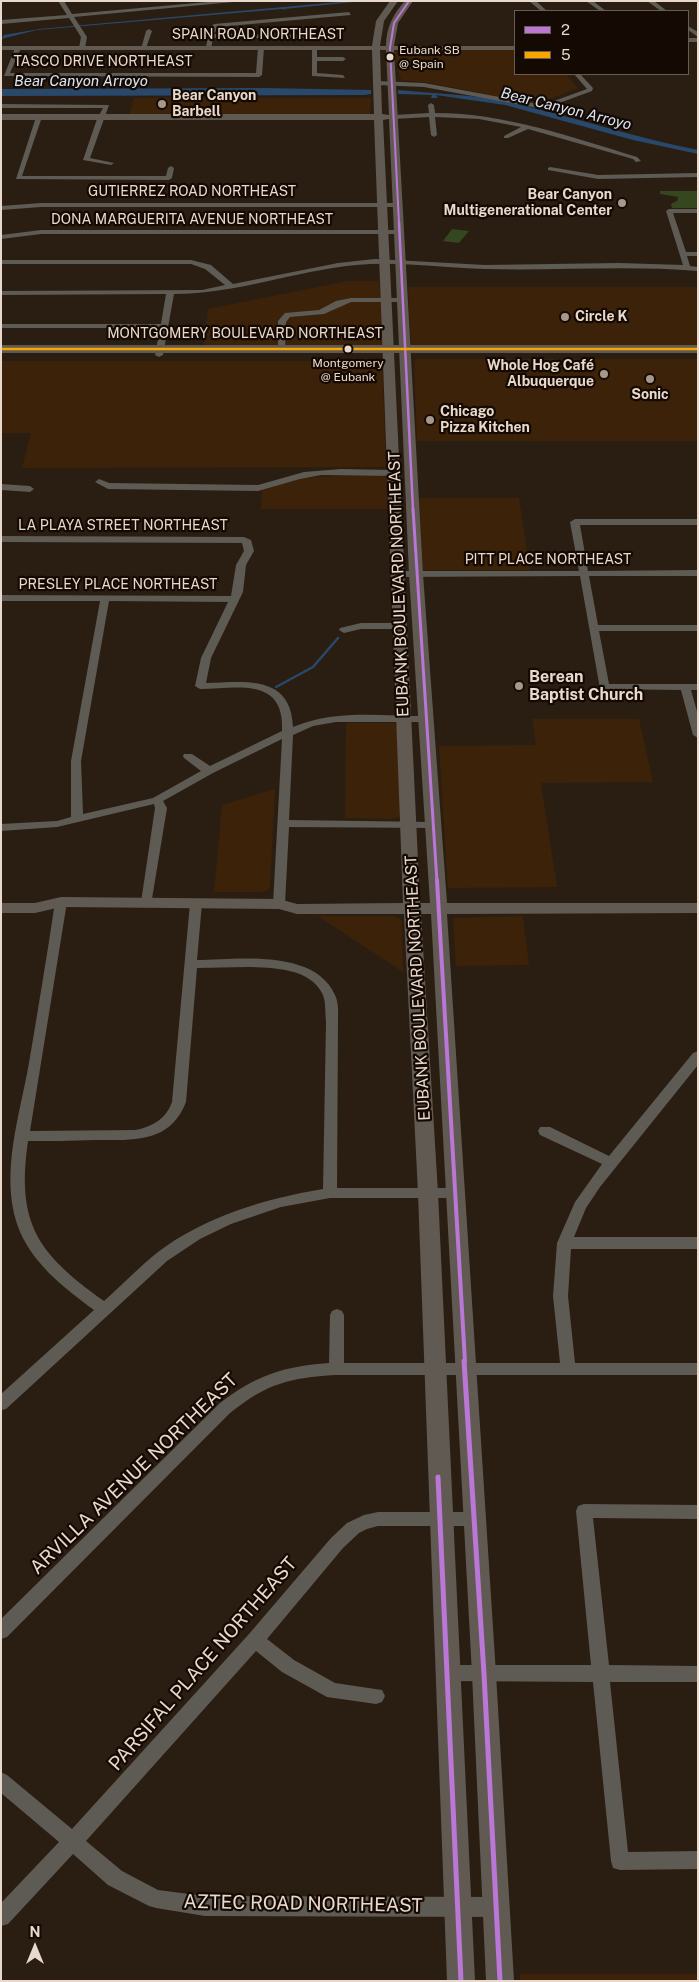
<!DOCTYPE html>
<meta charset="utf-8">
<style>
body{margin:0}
#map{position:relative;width:699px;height:1982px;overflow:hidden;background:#2a1e12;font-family:"Public Sans",sans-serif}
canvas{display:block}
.frame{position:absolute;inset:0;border:2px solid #e9d9cc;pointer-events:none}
.legend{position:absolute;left:514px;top:10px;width:175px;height:65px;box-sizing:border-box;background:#140a03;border:1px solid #695d53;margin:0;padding:6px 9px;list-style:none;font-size:15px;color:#e9d9cc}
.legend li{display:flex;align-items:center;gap:10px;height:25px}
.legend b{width:25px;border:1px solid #695d53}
.north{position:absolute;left:10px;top:1922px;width:50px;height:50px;-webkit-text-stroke:4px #140a03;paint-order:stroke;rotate:0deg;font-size:14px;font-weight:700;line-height:20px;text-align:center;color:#e9d9cc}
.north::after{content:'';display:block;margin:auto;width:18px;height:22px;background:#e9d9cc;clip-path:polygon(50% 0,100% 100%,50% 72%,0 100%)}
</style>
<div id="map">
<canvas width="699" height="1982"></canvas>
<div class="frame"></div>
<ul class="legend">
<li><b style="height:6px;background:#ba77d6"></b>2</li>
<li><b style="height:6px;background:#f7a600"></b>5</li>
</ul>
<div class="north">N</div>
</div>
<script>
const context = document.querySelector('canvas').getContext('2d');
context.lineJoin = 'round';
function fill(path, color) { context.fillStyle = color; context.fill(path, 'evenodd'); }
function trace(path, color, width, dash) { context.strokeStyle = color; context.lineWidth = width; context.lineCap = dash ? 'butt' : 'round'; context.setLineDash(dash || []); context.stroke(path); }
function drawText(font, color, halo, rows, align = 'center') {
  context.font = font + ' "Public Sans",sans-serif'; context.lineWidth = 4.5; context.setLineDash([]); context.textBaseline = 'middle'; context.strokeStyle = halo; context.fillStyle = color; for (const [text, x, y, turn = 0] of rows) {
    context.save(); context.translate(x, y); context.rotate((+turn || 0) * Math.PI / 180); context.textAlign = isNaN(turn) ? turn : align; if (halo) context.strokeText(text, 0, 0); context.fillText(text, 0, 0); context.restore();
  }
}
fill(new Path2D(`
 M399,50H515V74H566L578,88L537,104L429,83L401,80L393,52Z
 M134,98H371L370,114L129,115Z
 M348,281H379L383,345L204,346L208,309Z
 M408,287H696L698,293V346L411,345Z
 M417,359H698V441H417L414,361Z
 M1,361H382L386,467L22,468L31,433H1Z
 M379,475L387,478L388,509H261L262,490L305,477Z
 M419,498H519L530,570H423Z
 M532,719H639L653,782L541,783L557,887L448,888L439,746L536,745Z
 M346,723H395L397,726L400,813L398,817L393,819L345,818Z
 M275,789L270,887L267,891L261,892H214L222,805Z
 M318,916H393L399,918L402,921L403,972Z
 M523,916L529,965L456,966L453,918Z
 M520,1974H698V1981H520Z`), '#3c2208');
fill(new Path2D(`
 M660,191H698V208H672L671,204L677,201L678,197L660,194Z
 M452,229L469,231L459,243L443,241Z`), '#34471e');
fill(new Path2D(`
 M350,1H364L284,9L288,11L282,9L37,30L1,39L4,35L39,29Z
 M265,88L371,90V94L364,95L1,96V89Z
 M398,90C436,94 475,94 512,103C575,117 635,138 698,150V154L633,140L505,105L436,95L438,98H431L432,95L398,94Z`), '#28496b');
trace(new Path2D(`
 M276,687L313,667L338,638`), '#28496b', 2.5);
fill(new Path2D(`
 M58,1H64L72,14L219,1H244L74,17L87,37L85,48L82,50L79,48L81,37L69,18L1,24V20L67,15Z
 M529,1H536L547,11H541Z
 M586,1H593L606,11H600Z
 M647,1H654L667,11H661Z
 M349,12L351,15L218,27L214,34L334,35L340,33L343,35L336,38H213L211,49L206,48L209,29L214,24Z
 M688,26L698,32V37L688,30Z
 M149,29L152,31L146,48L141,49L146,31Z
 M18,46L21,48L10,73H256L258,48L261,46L264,48L262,75L259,77L4,76L15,48Z
 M312,47L317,48V57H343L346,59L343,61H317V73L343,75L345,78L312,76Z
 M574,74H580L593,88L592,91L543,109L424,87L377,85L374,83L377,81L424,83L543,105L587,89Z
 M431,103L434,105L435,113C505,113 571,137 637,157L641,161L636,162L633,159L528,129L508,138H504V136L521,127L479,119L435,117L437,135L434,137L431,135L429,117L394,119L391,117L394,115L429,113L428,105Z
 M1,104L109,105L90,158L114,163L111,165L83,160L97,119L103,108H1Z
 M39,115L42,117L22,176H166L168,168L171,166L174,168L172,178L169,180L16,179L36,117Z
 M550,167L598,175L698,173V177L598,179L548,170V168Z
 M41,203H399L402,205L399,207H41L1,210V206Z
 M669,209H698V213H673L686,252H698V256H687L690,266L698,267V271C627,265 556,271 485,269C442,268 399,261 356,265C294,271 236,294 174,294L163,355L159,357L155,355L160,328H1V324H161L166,294L1,295V291L202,290L225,285L205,269L191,264H1V260H191L211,265L233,284L338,263L375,259L485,265L619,263L683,265L666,211Z
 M41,230H400L404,232L400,234H41L1,239V235Z
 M351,298H403L407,300L403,302H351L324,314L290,317L286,322L285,349L278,351V321L285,313L319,310L336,301Z
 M341,469L393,470L397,473L393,476L321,475L300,479L258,491L108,489L95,482L99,479L109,483L258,485L304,472Z
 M1,484L30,486L34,489L30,492L1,490Z
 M575,519H698V525H580L588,571L698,570V576H589L598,625H698V631H599L609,684H698V690H691L698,715V738L693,735L681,690L600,689L580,576L398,577L393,574L398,571H579L570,522Z
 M1,536L244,537L251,540L254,551L246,565L243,592L211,658L206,683C245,682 291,674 293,727C334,709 382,716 426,716L431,719L426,722H336L313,726L293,735L289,820L432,822L438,825L432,828L289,827L285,904L279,908L275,907L273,904L282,739L213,773L163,801L167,808L151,905H143L141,902L155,808L154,804L57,827L1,831V824L57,821L71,817V761L100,601H1V595L231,596L236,565L244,551L242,543L1,542ZM109,601L228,602L201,658L195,686L200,689C238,688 285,677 282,731L210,766L192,754H184L183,756L184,758L201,771L153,798L83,814L81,761Z
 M361,623H400L405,626L400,629H361L344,633L339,630L340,628Z
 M61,898L67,902L30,1131L135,1130C152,1127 166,1119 172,1102L190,903L196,899L202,903L197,960C239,959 315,949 335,995C339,1003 338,1013 338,1022L337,1188H454L459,1189L461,1193L459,1197L454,1198H330L281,1207L231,1224L200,1239L167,1261L6,1409L1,1410V1394L94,1310C63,1287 30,1262 17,1224C0,1173 20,1114 29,1063C38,1009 47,956 55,902ZM247,967C272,968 310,967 323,995C326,1003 325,1013 326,1022L323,1189C264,1199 206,1216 158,1252C139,1267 122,1285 104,1301C38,1254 16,1224 28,1141C50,1141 72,1141 94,1140C132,1140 170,1144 186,1102L197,968Z
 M698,1051V1065L600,1187L586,1208L574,1237H698V1249H571L568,1296L575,1363H698V1375H336C289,1378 268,1383 230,1413L7,1637L1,1639V1619L220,1403C255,1376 284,1366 329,1363L330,1315L332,1311L337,1309L342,1311L344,1315V1363H560L553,1296L557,1243L575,1202L602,1164L540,1135L538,1131L540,1127H550L609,1156L693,1053Z
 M584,1504L698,1505V1519L593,1518L609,1665L698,1666V1682H610L628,1852L698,1851V1869L620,1870L613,1868L611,1861L593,1682L447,1681L441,1679L438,1673L441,1667L447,1665H591L576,1511L578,1506Z
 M378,1512H473L479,1514L481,1519L479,1524L473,1526H378L367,1529L359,1533L343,1548L267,1639L294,1660L335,1683L382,1690L385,1696L382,1702L376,1704L327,1697L282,1672L256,1651L86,1841L122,1871L158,1890L205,1896L496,1897L503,1900L506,1907L503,1914L496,1917L205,1916L156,1908L149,1906L108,1885L73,1854L8,1924L1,1926V1903L59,1842L1,1793V1772L7,1775L72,1829L249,1634L331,1538L347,1523L364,1515Z`), '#5e5a54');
fill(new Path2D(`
 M390,1H398L384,21L380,46H386C386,28 393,14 405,1H413L398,23L394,46H515V50H394L423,574L447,903H698V913L447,914L496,1674L514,1981H486L472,1674L431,914H421L438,1193L475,1981H447L418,1193L404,914H297L279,909L61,907L35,913H1V903H35L61,897L279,899L297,904L403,903L374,120H1V114H374L372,50H1V46H372L376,21ZM380,50H386L389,115L382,114ZM389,119L409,574L430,903H420L383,120Z
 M688,38H698V42H688Z`), '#615a53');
fill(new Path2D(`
 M1,345H698V353H1Z`), '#605951');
trace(new Path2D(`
 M399,223L390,48L394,23L409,1`), '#ba77d6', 2);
trace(new Path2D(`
 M399,222L413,510`), '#ba77d6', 2.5);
trace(new Path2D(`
 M413,509L437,882`), '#ba77d6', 3);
trace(new Path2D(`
 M437,880L465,1362`), '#ba77d6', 4);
trace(new Path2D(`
 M464,1361L484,1674L500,1981
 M438,1477L461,1981`), '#ba77d6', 5);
trace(new Path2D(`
 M1,349H698`), '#f7a600', 2.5);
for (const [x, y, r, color] of [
 [390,57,4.5,"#e9d9cc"],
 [162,104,5,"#a6988b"],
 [622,203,5,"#a6988b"],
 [565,317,5,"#a6988b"],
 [348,349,4.5,"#e9d9cc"],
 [604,374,5,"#a6988b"],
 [650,379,5,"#a6988b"],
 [430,420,5,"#a6988b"],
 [519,686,5,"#a6988b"]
]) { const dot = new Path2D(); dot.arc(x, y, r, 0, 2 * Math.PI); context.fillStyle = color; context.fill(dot); trace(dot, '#140a03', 2); }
drawText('12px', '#e9d9cc', '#140a03', [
 ["Eubank SB",399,50],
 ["@ Spain",399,64],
 ["Montgomery",348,363,"center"],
 ["@ Eubank",348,377,"center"]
], 'left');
drawText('14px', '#e9d9cc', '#140a03', [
 ["SPAIN ROAD NORTHEAST",258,35],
 ["TASCO DRIVE NORTHEAST",103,62],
 ["GUTIERREZ ROAD NORTHEAST",192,192],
 ["DONA MARGUERITA AVENUE NORTHEAST",192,220],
 ["MONTGOMERY BOULEVARD NORTHEAST",245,334],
 ["LA PLAYA STREET NORTHEAST",123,526],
 ["PITT PLACE NORTHEAST",548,560],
 ["PRESLEY PLACE NORTHEAST",118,585]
]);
drawText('bold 14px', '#e9d9cc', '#140a03', [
 ["Bear Canyon",172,96],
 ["Barbell",172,112],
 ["Bear Canyon",612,195,"right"],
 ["Multigenerational Center",612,211,"right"],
 ["Circle K",575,317],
 ["Whole Hog Café",594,366,"right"],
 ["Albuquerque",594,382,"right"],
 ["Sonic",650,395,"center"],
 ["Chicago",440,412],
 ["Pizza Kitchen",440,428]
], 'left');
drawText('italic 15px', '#d9e5f2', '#140a03', [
 ["Bear Canyon Arroyo",81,81],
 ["Bear Canyon Arroyo",566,109,14]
]);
drawText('16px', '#e9d9cc', '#140a03', [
 ["EUBANK BOULEVARD NORTHEAST",399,584,-92],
 ["EUBANK BOULEVARD NORTHEAST",418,988,-93]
]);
drawText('bold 16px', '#e9d9cc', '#140a03', [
 ["Berean",529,677],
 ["Baptist Church",529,695]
], 'left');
drawText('19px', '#e9d9cc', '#140a03', [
 ["ARVILLA AVENUE NORTHEAST",134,1474,-44],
 ["PARSIFAL PLACE NORTHEAST",203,1664,-49],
 ["AZTEC ROAD NORTHEAST",303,1904,1]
]);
</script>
